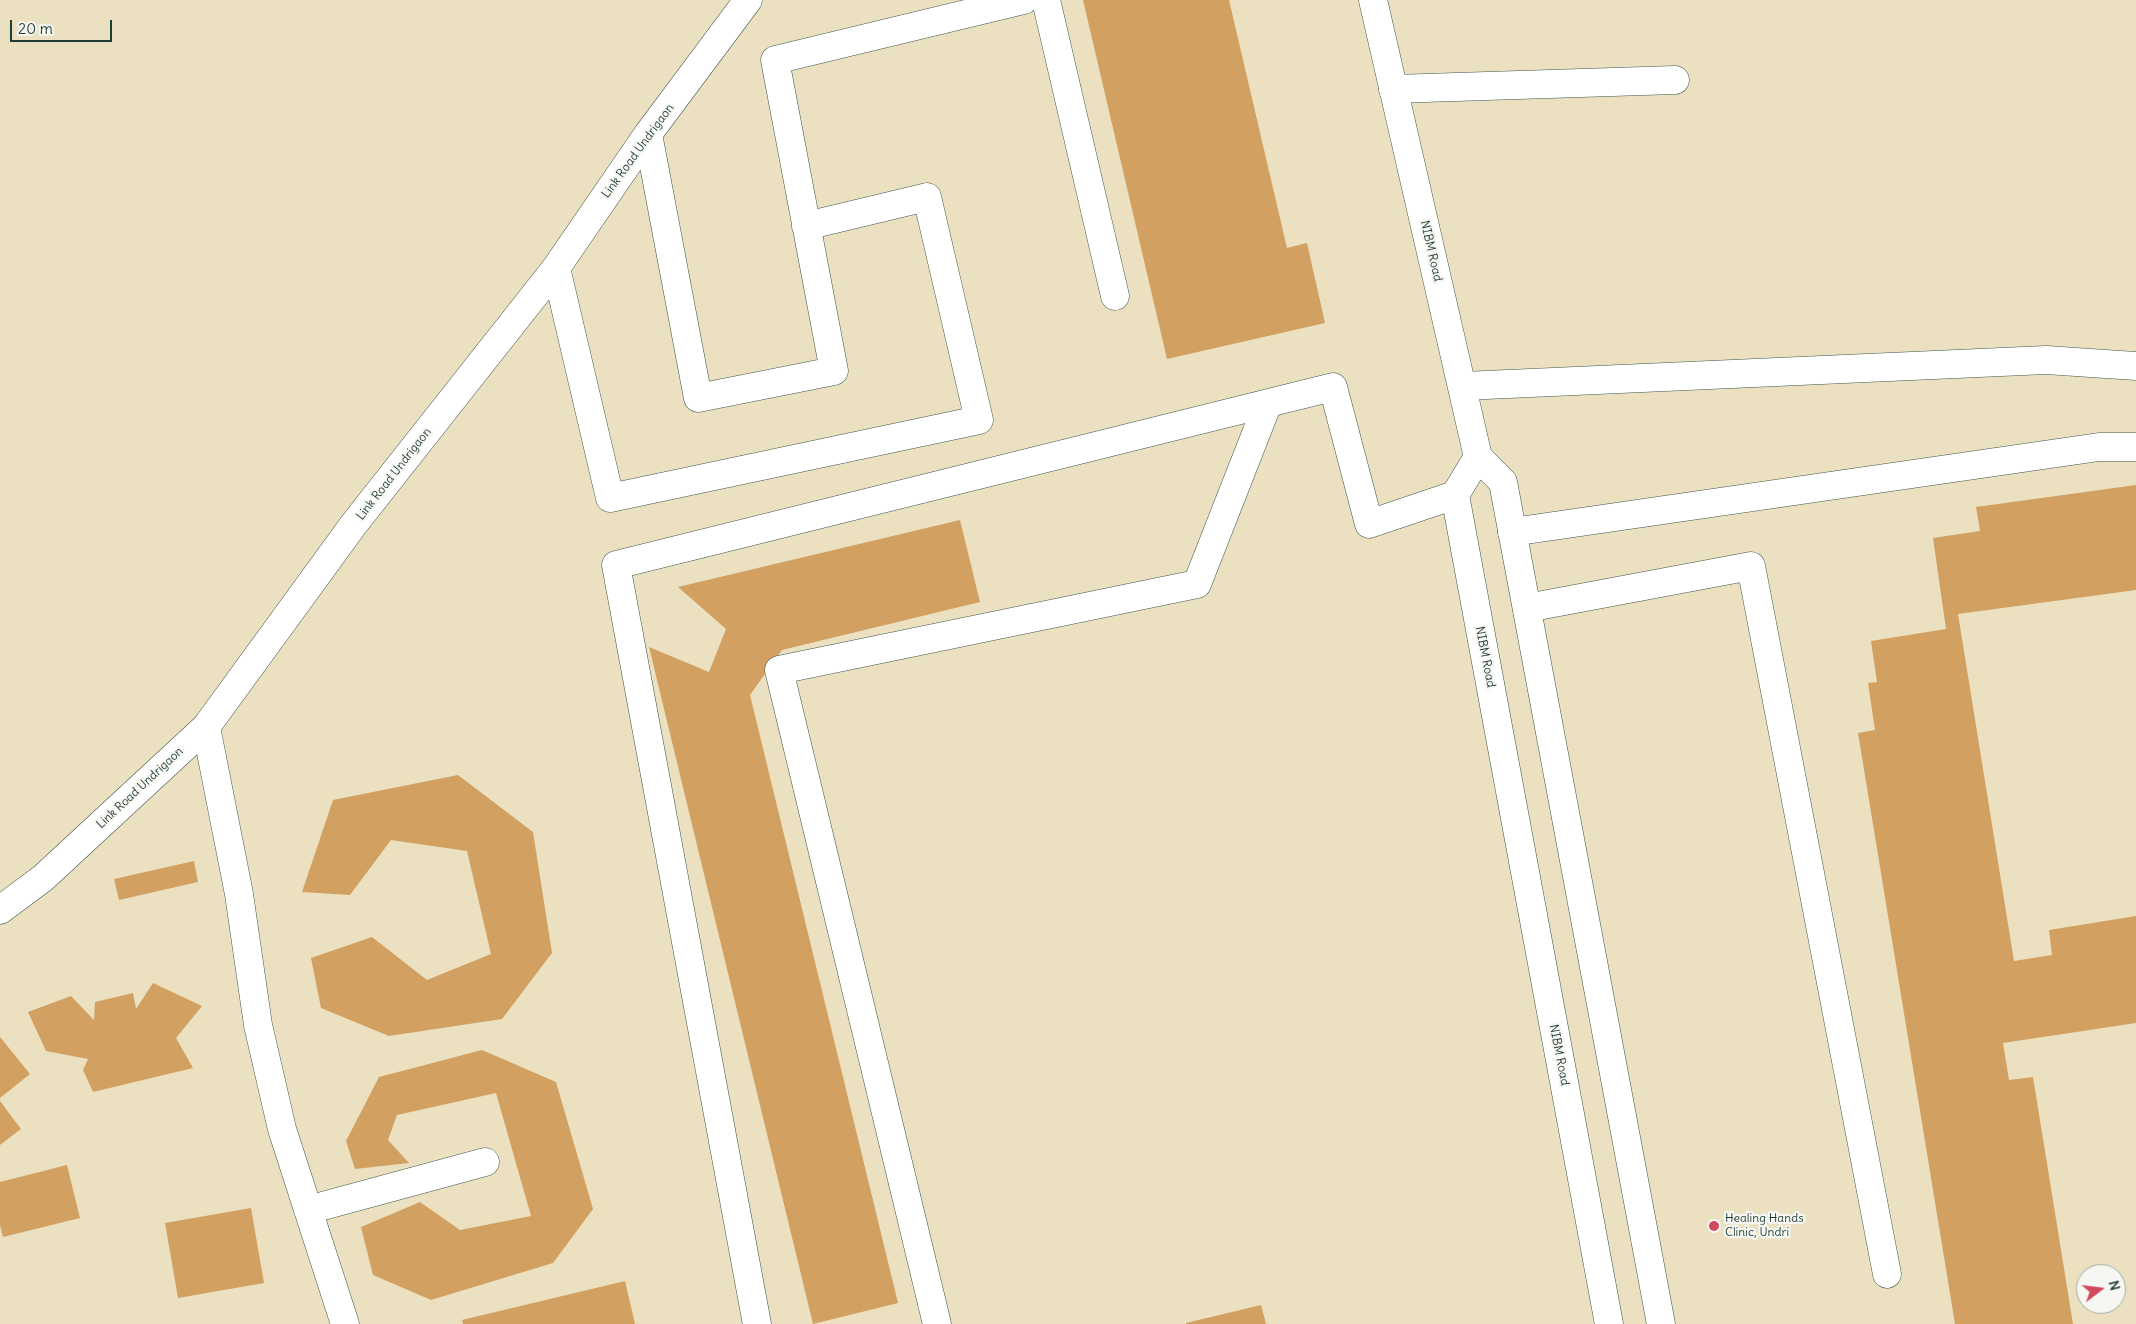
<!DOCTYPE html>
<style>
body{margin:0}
#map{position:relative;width:2136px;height:1324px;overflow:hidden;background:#ebe1c0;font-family:Delius,sans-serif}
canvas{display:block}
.north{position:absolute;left:2076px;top:1264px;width:50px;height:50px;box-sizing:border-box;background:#f6f6f2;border:1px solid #a0aca6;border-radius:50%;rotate:75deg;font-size:14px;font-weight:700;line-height:20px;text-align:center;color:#1f3d34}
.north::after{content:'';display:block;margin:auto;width:18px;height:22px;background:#d1495b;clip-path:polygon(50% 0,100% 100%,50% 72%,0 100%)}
.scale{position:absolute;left:10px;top:20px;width:102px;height:22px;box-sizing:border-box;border:2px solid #1f3d34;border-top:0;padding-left:6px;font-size:15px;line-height:18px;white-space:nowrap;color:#1f3d34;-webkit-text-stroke:4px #f6f6f2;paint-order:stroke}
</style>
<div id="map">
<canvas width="2136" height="1324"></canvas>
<div class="north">N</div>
<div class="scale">20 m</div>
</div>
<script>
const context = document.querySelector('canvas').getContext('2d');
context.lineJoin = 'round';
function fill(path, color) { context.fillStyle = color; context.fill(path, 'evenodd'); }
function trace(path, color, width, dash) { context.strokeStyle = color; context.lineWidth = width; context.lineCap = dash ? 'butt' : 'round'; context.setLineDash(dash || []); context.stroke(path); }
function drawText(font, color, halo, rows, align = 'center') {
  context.font = font + ' Delius,sans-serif'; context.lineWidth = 4.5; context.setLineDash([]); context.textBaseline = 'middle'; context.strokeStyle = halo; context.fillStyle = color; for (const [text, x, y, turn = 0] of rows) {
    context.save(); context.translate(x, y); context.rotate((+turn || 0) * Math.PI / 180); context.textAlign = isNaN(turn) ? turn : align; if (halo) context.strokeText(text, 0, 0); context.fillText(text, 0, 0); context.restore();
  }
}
fill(new Path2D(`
 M1083,0H1229L1287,248L1307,243L1325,323L1167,359Z
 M2136,485V590L1958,614L2014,961L2052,955L2049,930L2136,916V1023L2003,1043L2009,1080L2033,1077L2073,1324H1955L1858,733L1875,730L1868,683L1877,682L1871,641L1946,629L1933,538L1980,531L1976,507Z
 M960,520L980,602L782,650L750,695L898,1303L813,1324L649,647L709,672L726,629L678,587Z
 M458,775L533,832L552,953L502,1019L389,1036L321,1008L311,958L372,937L427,980L491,954L467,851L391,840L350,895L302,892L333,800Z
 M194,861L198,882L119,900L114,879Z
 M153,983L202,1006L176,1038L193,1068L93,1092L83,1070L88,1059L46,1051L28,1012L71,996L94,1020L95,1002L133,993L136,1009Z
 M0,1037L30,1074L0,1098Z
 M482,1050L556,1082L593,1209L553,1263L431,1300L373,1275L361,1227L420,1202L460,1230L531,1216L496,1093L397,1115L388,1140L409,1163L355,1169L346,1141L379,1077Z
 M0,1101L21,1129L0,1145Z
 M67,1165L80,1218L3,1237L0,1225V1182Z
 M251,1208L264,1283L178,1298L165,1223Z
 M625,1281L635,1324H463L462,1320Z
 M1261,1305L1266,1324H1186V1323Z`), '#d2a061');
const minor = new Path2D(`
 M1046,0L1115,296
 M1393,89L1675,80
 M648,134L698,398L834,371L775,60L1024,0
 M556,268L610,498L979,420L927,197L806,226
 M1463,386L2046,360L2136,366
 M1512,532L2099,447H2136
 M1527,608L1751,566L1887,1274
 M206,727L239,894L258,1025L282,1129L345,1324
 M0,910L43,878L206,727L354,524L556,268L648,134L748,0
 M308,1210L485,1162
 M757,1324L616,565L1333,387L1369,524L1455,495
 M937,1324L779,670L1197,584L1268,403`);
const major = new Path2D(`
 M1373,0L1478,457L1455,495L1609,1324
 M1478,457L1503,482L1661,1324`);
trace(minor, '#3e5649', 29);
trace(major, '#3e5649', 29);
trace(minor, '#fff', 28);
trace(major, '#fff', 28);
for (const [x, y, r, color] of [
 [1714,1226,6,"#d1495b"]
]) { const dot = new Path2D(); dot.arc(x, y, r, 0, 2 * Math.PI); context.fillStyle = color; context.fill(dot); trace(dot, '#f6f6f2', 2); }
drawText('12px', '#1f3d34', '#f6f6f2', [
 ["Link Road Undrigaon",638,151,-54],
 ["NIBM Road",1431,251,77],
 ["Link Road Undrigaon",394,474,-52],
 ["NIBM Road",1485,657,79],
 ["Link Road Undrigaon",140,788,-43],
 ["NIBM Road",1559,1055,79]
]);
drawText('12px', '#1f3d34', '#f6f6f2', [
 ["Healing Hands",1725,1219],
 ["Clinic, Undri",1725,1233]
], 'left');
</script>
